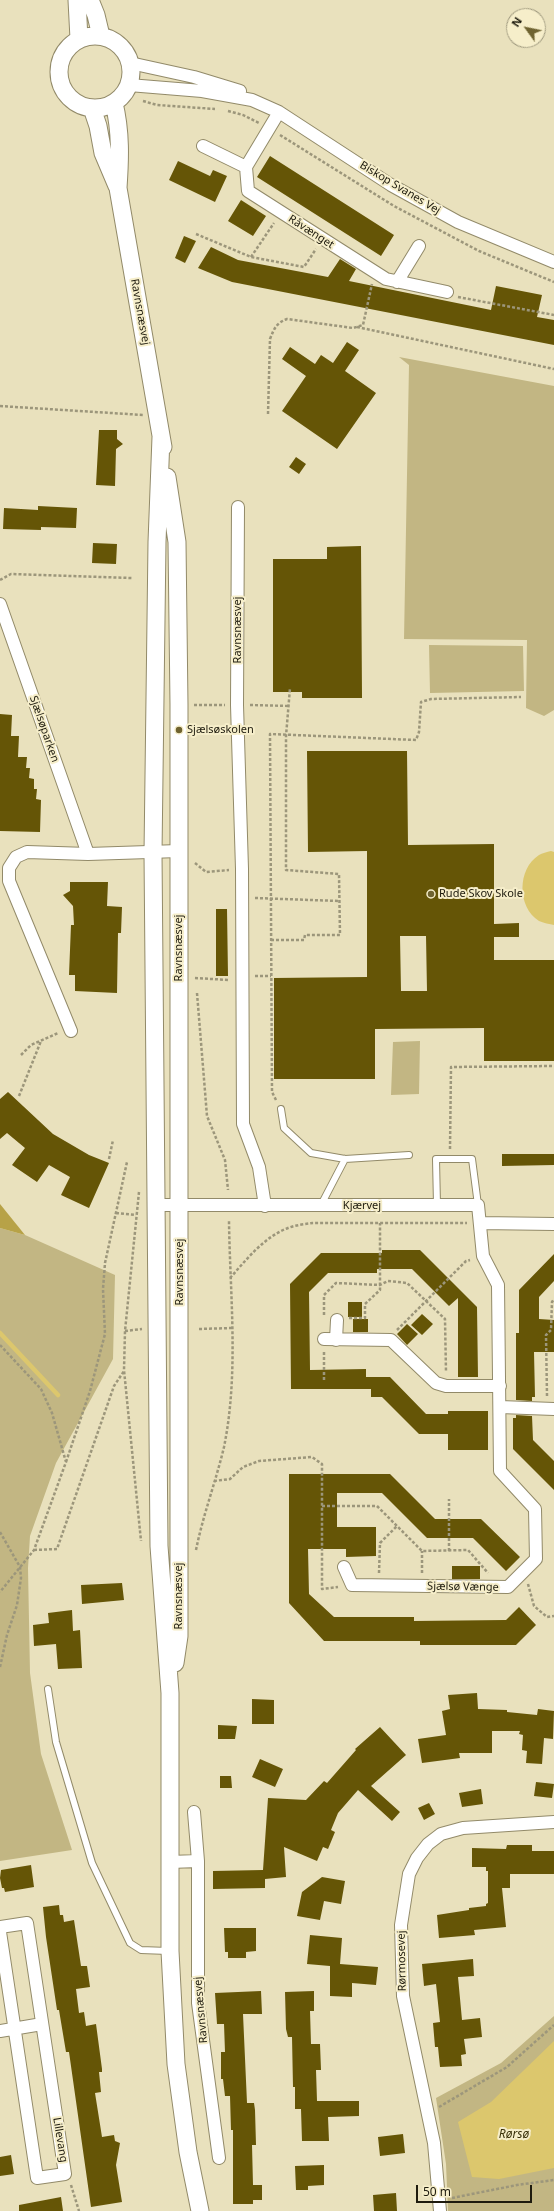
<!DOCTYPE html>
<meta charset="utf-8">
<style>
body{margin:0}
#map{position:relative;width:554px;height:2211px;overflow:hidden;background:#e9e1bd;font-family:"Noto Sans",sans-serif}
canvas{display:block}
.north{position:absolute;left:506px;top:8px;width:40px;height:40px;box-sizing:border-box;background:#f6eeca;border:1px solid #a09a7f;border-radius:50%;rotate:303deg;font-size:11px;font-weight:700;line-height:16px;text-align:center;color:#1e1b0e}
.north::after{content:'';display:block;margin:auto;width:14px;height:18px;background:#6f6330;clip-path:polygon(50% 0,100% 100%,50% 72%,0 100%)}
.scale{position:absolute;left:416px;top:2185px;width:116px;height:18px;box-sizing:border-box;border:2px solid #1e1b0e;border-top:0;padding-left:5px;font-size:12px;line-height:14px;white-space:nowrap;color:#1e1b0e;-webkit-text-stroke:3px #f6eeca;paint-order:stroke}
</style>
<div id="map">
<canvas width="554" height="2211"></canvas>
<div class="north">N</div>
<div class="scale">50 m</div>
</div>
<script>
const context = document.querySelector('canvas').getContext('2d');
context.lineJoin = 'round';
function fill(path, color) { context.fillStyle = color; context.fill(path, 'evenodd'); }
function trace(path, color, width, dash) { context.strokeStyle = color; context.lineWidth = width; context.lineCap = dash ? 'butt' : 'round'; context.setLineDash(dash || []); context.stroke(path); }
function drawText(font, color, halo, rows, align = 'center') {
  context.font = font + ' "Noto Sans",sans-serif'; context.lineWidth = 4; context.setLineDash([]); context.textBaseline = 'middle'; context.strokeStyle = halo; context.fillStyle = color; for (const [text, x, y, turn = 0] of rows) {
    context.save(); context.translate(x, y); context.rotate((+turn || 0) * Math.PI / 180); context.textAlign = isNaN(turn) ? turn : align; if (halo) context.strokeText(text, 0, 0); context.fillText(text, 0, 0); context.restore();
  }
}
fill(new Path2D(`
 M399,357L554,386V710L544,716L526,708L527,640L404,639L409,365Z
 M429,645L523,646L524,691L430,693Z
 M420,1041L419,1094L391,1095L393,1042Z
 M0,1228L25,1235L115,1275L113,1359L56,1463L30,1536L28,1568L30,1673L41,1754L72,1850L0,1861Z
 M554,2016V2211H448L446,2164L436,2098L501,2063Z`), '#c2b683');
fill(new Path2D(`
 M0,1204L25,1235L0,1228Z`), '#b7a247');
fill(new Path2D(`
 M551,851L554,852V925C550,924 543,923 539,921C517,907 517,869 539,855C542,853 547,852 551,851Z
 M554,2041V2168L499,2179L472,2177L458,2122L491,2102Z`), '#dcc76d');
trace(new Path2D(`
 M0,1333L58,1395`), '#dcc76d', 4.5);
fill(new Path2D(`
 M270,156L394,235L381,256L257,177Z
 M178,161L210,176L213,170L227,176L215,202L169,180Z
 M241,200L266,216L253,236L228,221Z
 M184,236L196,241L185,263L175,258Z
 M211,247L238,260L328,277L340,259L356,269L349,281L491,310L496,286L542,295L537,317L554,320V345L232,282L198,268Z
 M347,342L359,350L345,371L376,393L337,449L282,411L306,376L282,359L290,347L315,364L321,355L333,363Z
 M99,430H117V439L123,444L116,449L115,486L96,485Z
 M296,457L306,464L299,474L289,467Z
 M38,506L77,508L76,528L41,527V530L3,529L4,508L38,510Z
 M93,543L117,544L116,564L92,563Z
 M361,546L362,698H302V692H273V559H327V547Z
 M0,714L12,715L11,736H19L18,757H27L26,768H30L29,778L34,779V789H37L36,799L41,800L40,832L0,831Z
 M307,751H407L408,845L494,844V924L519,923V937H494V960H554V1061H484V1028L375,1029V1079H274V978L367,977V851L308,852ZM400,936H426L427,991H401Z
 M70,882H108L107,906L122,907L121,933H118L117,993L75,991V975H69L71,925H74L73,906L63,895L70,891Z
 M216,909H227L228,976H216Z
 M8,1092L53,1134L89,1155L109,1163L89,1208L61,1195L70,1177L49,1165L37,1182L12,1165L25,1148L7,1133L0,1139V1099Z
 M502,1154H554V1165L502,1166Z
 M382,1250H420L477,1307L478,1377H458V1298L449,1306L412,1269H377V1273H328L309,1292L310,1370L366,1369V1377H390L426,1414H448V1411H488V1450H448V1434H419L382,1397H371V1389H291L290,1284L321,1253H382Z
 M554,1254V1281L539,1297V1319L554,1320V1352H534L535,1397H532V1401L516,1400V1333H519V1290Z
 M348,1302H362V1317H348Z
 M422,1314L433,1324L422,1335L411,1325Z
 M353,1319H368V1332H353Z
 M407,1324L418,1334L407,1345L397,1334Z
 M516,1415L532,1416L533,1440L554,1461V1490L513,1449V1418H516Z
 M289,1474H390L435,1519H481L520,1557L506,1571L473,1538H427L382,1493H337V1527H376V1556L346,1557V1549H308L309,1594L334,1617H414V1621L506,1620L519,1607L536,1625L516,1645H420V1641H324L289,1603Z
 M452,1566H480V1579H452Z
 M122,1583L124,1600L82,1604L81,1585Z
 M72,1610L73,1631L80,1630L82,1668L58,1669L56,1644L34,1646L33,1625L49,1623L48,1613Z
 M477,1693L478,1709L507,1710V1712L537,1715L538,1709L554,1711L553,1739L544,1738L542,1764L526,1763L527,1751L522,1750L523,1735L519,1734L520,1731H492V1753H459L460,1758L422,1763L418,1739L446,1735L442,1711L450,1709L448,1695Z
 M252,1699L274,1700V1724H252Z
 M218,1725L237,1726L235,1739H218Z
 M380,1727L406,1755L371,1786L400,1812L392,1821L358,1790L338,1813L331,1830L335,1832L328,1849L323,1847L317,1861L284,1847L286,1877L265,1879V1888L213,1889V1871L263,1870L268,1798L306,1800L324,1781L327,1783L356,1750L355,1749Z
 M260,1759L283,1769L275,1787L252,1777Z
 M220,1776H231L232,1788H220Z
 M536,1782L554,1784L552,1798L534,1796Z
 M481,1789L483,1804L462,1807L459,1793Z
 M429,1803L435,1814L424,1820L418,1808Z
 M507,1845H532V1851H554V1874H510V1888H502L506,1927L474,1930L475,1935L439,1938L437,1915L469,1910V1908L486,1906V1904L488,1903V1871H486V1867H472V1848L506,1849Z
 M31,1865L34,1887L5,1892L4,1888H2L0,1878L1,1870Z
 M322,1877L345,1881L341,1904L324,1901L320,1920L297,1916L302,1892Z
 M59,1905L60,1915H63L64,1922L74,1920L81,1966H87L90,1987L76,1989L79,2013L84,2012L86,2026L96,2024L102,2069V2072H99L101,2092L95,2093L102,2137L114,2135L115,2141L120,2143L116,2165L122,2202L91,2207L69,2052H66L59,2010H57L46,1937L43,1907Z
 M224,1928H256V1951L246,1952V1958H228V1952H225Z
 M310,1935L342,1938L340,1964L378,1967L376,1985L352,1983V1997L330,1996V1966L307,1964Z
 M473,1959L474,1976L458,1977L462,2020L480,2018L482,2037L464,2039L466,2054L461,2055L462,2066L440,2067L438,2047H435L433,2023L440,2022L436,1984L424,1986L422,1964Z
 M261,1991L262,2014H243L247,2103H254L255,2110L256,2145H252L253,2185H262V2200H253V2204H233V2130H231L230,2096H225L223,2079H221V2052H225L224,2024H217L215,1993Z
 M314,1991V2011H310L311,2044H320L321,2070H316L317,2101H359V2116L328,2117L329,2141H302L301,2109H295V2087H293L292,2037H288L286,2029L285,1992Z
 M403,2134L405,2153L380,2156L378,2137Z
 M11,2155L14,2174L0,2176V2157Z
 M324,2165V2185L308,2186V2190H296L295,2166Z
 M396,2193L397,2211H374L373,2195Z
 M61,2197L63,2211H19V2205Z`), '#655506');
const service = new Path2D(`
 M281,1109L284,1128L311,1153L345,1159L409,1155
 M321,1205L345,1159
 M437,1205L436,1159H472L478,1205
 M48,1689L56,1742L92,1863L130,1943L141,1950L168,1951`);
const minor = new Path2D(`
 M130,63L194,77L240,91
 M129,85L202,91L252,100L279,112L391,185L458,222L554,262
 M279,112L246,167L248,191L386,279L447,292
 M203,146L246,167
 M397,282L419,246
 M238,507L237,705L242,869L243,1124L259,1167L265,1206
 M0,604L88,854
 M71,1031L9,881V868L16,857L27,852L88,854L179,851
 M155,1205H478L483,1256L498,1285L500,1471L535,1509L536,1559L508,1587L352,1585L344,1567
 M480,1223L554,1224
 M324,1339L391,1340L436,1383L446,1386H500
 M336,1340L337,1320
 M500,1407L554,1409
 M194,1812L198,1861V2003L219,2158
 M170,1862L198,1861
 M0,1927L27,1923L65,2174L37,2178L0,1932
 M0,2031L42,2024
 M440,2211L434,2143L403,1996L401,1925L409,1874L417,1858L428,1844L441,1834L463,1828L554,1822`);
const secondary = new Path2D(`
 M77,0L79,39
 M90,0L96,15L101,36
 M59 72a36 36 0 1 1 72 0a36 36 0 1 1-72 0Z
 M114,103C121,132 120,159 118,188L163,447
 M92,108L98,126L103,153L117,186
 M161,437L157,542L153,853L159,1546L170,1693V1951L176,2064L188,2152L200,2211
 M167,477L177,542L179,705V1636L175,1663`);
trace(service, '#928a69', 8);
trace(minor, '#928a69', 14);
trace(secondary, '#928a69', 19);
trace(new Path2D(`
 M143,101L157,105L215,109
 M228,111L243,115L259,123
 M280,135L394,206L479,251L554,282
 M196,234L251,257L304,267L316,249
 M251,257L274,223
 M458,297L554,315
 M357,327L554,369
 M0,406L143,415
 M268,414L270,339C274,329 276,323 287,319L353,328L363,325L372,284
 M0,580L11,574L132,578
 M194,705H225
 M250,705L290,706
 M195,863L206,872L229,870
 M255,898L339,901
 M271,940H304L305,935H340L339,874L286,870V736L290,688
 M255,976H271
 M195,978L229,980
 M197,993L207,1116L225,1160L228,1190
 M21,1055L31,1045L58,1033
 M19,1096L41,1041
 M276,1100L272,1092L270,734L416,740L419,732L421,702L431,699L521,697
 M450,1149L451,1067L554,1066
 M109,1159L113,1140
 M139,1192L125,1331L124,1370L141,1541
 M116,1213L136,1215
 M230,1278C247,1259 264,1237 288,1228C296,1225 305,1224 313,1223H467
 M324,1315V1295L336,1283L380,1285L388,1281L407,1283L445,1319L446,1372
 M349,1318H365V1304L380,1290V1223
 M199,1329L232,1328
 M397,1330L466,1261L470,1260
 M125,1331L142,1329
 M0,1345L41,1389L52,1413L66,1462L34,1550L0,1592
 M324,1380V1352
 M547,1396L546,1335L551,1330L552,1302L554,1299
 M66,1462L90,1391L105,1334L103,1289L105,1263L127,1162
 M214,1481L230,1479L243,1467L259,1461L312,1457L322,1464V1589L338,1587
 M322,1506H377L422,1551L468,1550L488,1573
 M0,1532L20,1567L21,1578L17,1605L7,1635L0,1667
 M34,1550L57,1549L114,1386L124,1371
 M196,1550C203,1515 216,1481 224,1447C239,1373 230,1296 229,1221
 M449,1551V1499
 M379,1573L380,1543L397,1526
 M422,1573V1551
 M528,1584L534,1606L547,1617L554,1616
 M439,2107L507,2067L554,2025
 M71,2185L79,2211
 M452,2198L517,2185L554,2180`), '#9c967b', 2.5, [3, 2]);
trace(service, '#fff', 6);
trace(minor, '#fff', 12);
trace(secondary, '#fff', 17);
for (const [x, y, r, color] of [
 [179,730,4,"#6f6330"],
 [431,894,4,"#6f6330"]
]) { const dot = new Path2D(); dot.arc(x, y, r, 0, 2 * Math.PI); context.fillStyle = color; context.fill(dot); trace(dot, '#f6eeca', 1.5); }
drawText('11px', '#1e1b0e', '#f6eeca', [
 ["Biskop Svanes Vej",400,188,31],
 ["Råvænget",311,232,33],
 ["Ravnsnæsvej",140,312,80],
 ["Ravnsnæsvej",238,630,-90],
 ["Sjælsøparken",44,729,71],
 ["Ravnsnæsvej",179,948,-90],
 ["Kjærvej",362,1206],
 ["Ravnsnæsvej",180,1272,-90],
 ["Sjælsø Vænge",463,1587,1],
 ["Ravnsnæsvej",179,1596,-90],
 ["Rørmosevej",402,1961,-91],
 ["Ravnsnæsvej",201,2010,-95],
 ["Lillevang",60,2140,81]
]);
drawText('11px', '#1e1b0e', '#f6eeca', [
 ["Sjælsøskolen",187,730],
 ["Rude Skov Skole",439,894]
], 'left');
drawText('italic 12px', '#393008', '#f6eeca', [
 ["Rørsø",514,2135]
]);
</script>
